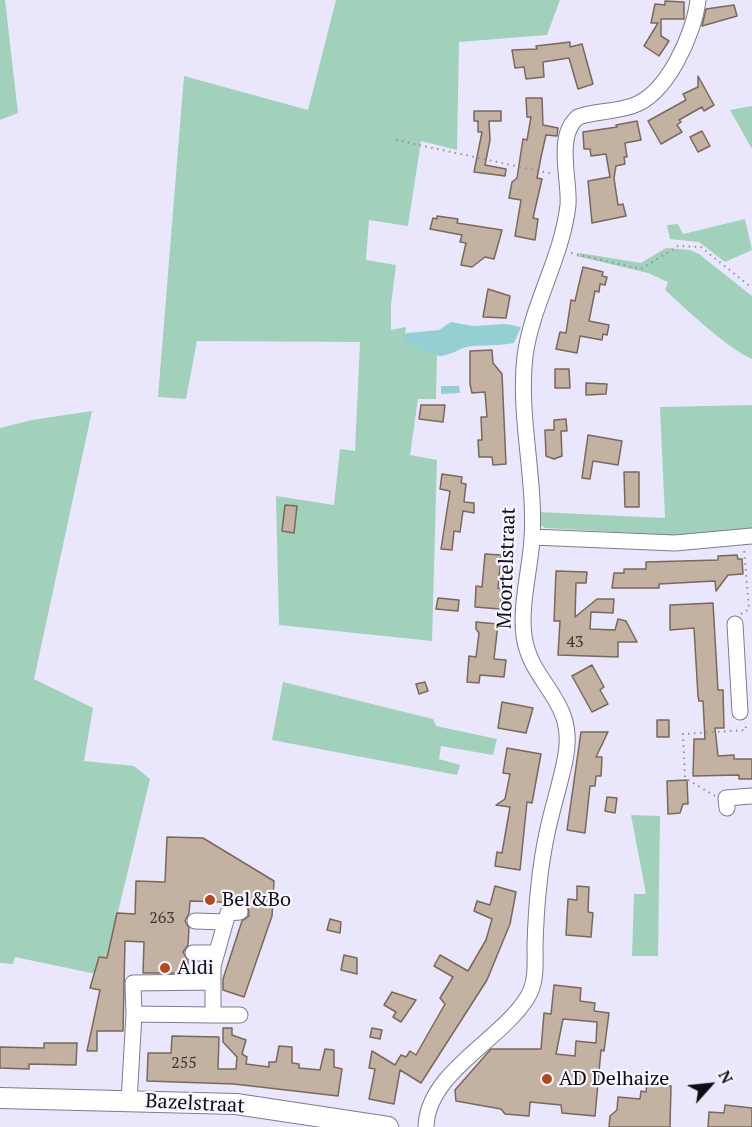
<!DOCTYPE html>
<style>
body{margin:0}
#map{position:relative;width:752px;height:1127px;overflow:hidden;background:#eae7fd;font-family:"PT Serif",serif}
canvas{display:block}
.north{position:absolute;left:680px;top:1055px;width:60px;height:60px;-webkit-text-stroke:4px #f7f6ff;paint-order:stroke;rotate:63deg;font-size:16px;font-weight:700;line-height:24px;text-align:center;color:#0e0d14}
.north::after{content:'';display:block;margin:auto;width:21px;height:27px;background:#0e0d14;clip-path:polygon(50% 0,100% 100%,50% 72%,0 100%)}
</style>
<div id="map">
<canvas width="752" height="1127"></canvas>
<div class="north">N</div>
</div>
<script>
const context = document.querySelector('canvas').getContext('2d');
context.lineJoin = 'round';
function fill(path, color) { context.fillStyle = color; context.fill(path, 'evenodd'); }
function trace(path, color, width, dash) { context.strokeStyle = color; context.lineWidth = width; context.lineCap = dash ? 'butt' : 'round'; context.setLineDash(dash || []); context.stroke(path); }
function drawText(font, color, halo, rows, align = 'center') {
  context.font = font + ' "PT Serif",serif'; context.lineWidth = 4.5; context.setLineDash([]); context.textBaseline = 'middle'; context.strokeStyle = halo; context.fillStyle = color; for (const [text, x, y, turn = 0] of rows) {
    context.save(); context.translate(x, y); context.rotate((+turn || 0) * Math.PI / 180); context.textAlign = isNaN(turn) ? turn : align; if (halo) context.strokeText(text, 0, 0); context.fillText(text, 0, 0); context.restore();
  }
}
fill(new Path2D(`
 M0,0H5L18,113L0,120Z
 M336,0H560L547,35L459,42L457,150L421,141L408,226L369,220L366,260L396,265L391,305V330L406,327L404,344L418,346L437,356L436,399H418L410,455L437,460L432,641L279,625L276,496L334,505L340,449L355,451L360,342L197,341L186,399L158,397L184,76L308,110Z
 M752,106V149L730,110Z
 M745,219L752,250L725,262L699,242L670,239L667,225L678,224L683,234Z
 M666,248L690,250L699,254L752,296V359C728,349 686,309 665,290L668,282L648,273L576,256L580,253L641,263Z
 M752,405V531L670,535L545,528L539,524L537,512L665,518L660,407Z
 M92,411L34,679L93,708L84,761L134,766L150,779L107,958L96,974L15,957L13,964L0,963V428L32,420Z
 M283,682L433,719L436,726L497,739L493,755L441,746L439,759L460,765L457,775L272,740Z
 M631,815L660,816L658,956H632L634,894H646Z`), '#a2d1bb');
fill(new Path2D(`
 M451,322L473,326L506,324L521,327L514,343C499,346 486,345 472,346C460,347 451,356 440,356C429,355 417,346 404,344V335L407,333L439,330Z
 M441,386H459L460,393L441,394Z`), '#94d0d3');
const building = new Path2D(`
 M665,1L684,2V19H661V36L669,41L659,56L644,46L658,23H651L655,4L665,5Z
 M734,5L737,16L702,26L706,9Z
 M570,42V47L582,44L593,84L578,89L569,58L543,62L544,77L526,79L524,67L515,68L512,50L537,49L536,46Z
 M698,76L714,105L704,111L702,107L679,120L681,122L677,125L682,132L661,144L648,121L686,100L683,94L698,87Z
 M526,98H542L543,125L558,128L557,136L546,135L541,157L537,178L542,179L533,218L538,219L535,240L515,236L521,200L509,198L512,182L517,178L523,139L527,140L531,117H527Z
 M474,111H501V121H489L490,140L485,165L506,169L505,176L474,172L482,132H478V121H474Z
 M637,121L641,140L625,143L627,157H624L625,164L616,166L614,178L618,205L623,204L626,216L592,223L588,181L610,177L606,154L591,156L590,149H584L583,132L617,127L616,125Z
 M702,131L710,146L698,152L690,137Z
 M437,216L458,219L457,223L502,230L494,259L485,257L472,267L461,265L466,243L460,242L462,235L430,229L433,218L437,219Z
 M583,267L603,272L602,276L607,277L605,285L600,284L599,292L595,291L589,321L609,325L607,335L603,334L602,340L580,336L577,353L556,349L560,332L566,333L571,300L575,301Z
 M488,289L510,296L506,318L483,317Z
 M492,350L493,363L502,374L506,464L493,465L492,457H479L478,440H482L481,417H487L485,392L472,393L470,384V351Z
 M555,369H569L570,388H555Z
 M586,383L607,384L606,394L586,395Z
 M421,405H445L443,422L419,419Z
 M566,419L567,431H561L562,456L554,459L546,456L545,430H554V420Z
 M588,435L622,441L618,465L593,461L590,479L582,478Z
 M624,472H639V507H625Z
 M442,474L462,477L461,483L466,484L464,502L474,503V513L463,511L460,532L454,531L452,550L441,549L450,491L440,489Z
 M285,505L297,506L294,533L282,531Z
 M485,554L501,555L498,588L502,589L500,609L475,607L476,586L482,587Z
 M737,555L738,559H742L743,574L728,575L716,591L715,581L659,584V588H612L614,573H624V569H646V562L718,560V556Z
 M556,571L587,572L586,583H576L575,617L597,599H614L613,613L591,612L590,629L615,630L618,619L626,621L637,642H618V657L558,655L560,621H554Z
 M438,598L459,600L458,611L436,609Z
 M713,603L718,690H723L724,728H715L718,756L734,755V759H752V779H739V775L693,776L694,739H705L703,701H699L698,696L694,628L670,630V605Z
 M476,622L498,624L494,659L506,660L504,677L480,675L479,683L467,682L469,656L476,657L479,633L476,629Z
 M592,665L604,687L600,690L608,704L592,712L572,676Z
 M425,682L428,691L419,694L416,684Z
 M502,702L533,708L526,733L498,728Z
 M657,720H669V737H657Z
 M581,732H608L596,757H602L601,776H596L595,786H590L585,833L567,830Z
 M507,748L541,754L532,803L527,802L520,870L495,866L497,852L502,853L510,807L496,805L505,799L510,774L503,773Z
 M687,780L688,804H683L680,813L668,814L667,781Z
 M607,797L617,798L615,813L605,811Z
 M167,837L203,838L274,881L272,916L244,997L223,990V979L242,921L249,916L248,903L190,901L189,913L185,921L189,928L188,945L183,952L188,961V973H143L144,942L125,941L123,1031H97V1051H87L100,990L90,988L99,957L107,958L117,913L135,914L136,881L165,882Z
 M495,886L516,892L510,924L487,980L421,1083L400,1070L394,1104L369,1099L375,1069L369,1068L372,1051L395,1065L401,1055L406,1057L410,1051L416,1055L445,1004L440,998L453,977L434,966L440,955L468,971L486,940L492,919L474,911L477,901L490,905Z
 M577,886L589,887L588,912L593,913L591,937L566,935L568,899L577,900Z
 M330,919L341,922L340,933L327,930Z
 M344,955L357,958V974L341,970Z
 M554,985L581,988L580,1001L595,1003L594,1011L609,1013L604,1051L601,1050L595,1116L562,1113L561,1105L530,1102L529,1116L505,1114L501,1109L456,1101L455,1090L491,1049H541L544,1013L551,1014ZM563,1019L597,1022L596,1043L576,1041L575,1056L556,1054Z
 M392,992L416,1000L401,1022L393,1017L396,1012L384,1005Z
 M223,1028H232V1035L246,1040L242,1054L247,1057L246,1064L269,1067V1062H276L279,1046L292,1047V1063L299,1064V1068L320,1070L325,1049L334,1050V1067L342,1069L338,1096L234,1084L147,1081L148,1053H171L172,1036L219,1037L218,1069H236L237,1057L223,1042Z
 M372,1028L382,1030L380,1039L370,1037Z
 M44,1043H77L76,1065L29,1064V1069L0,1068V1047L44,1048Z
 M647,1083L671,1086L670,1127H609L610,1116L617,1110L618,1097L640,1099L641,1091L646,1092Z
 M725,1105L752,1108V1127H708L709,1112L724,1113Z`);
fill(building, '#c3b1a2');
trace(building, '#79685b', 1.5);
const minor = new Path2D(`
 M532,537L675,543L752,536
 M735,624L740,712
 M727,808L726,798L752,796
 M195,921L225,922
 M193,953H217
 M134,1014L133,983L213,982
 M213,1015H240
 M129,1101L134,1014L213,1015V966L228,913L240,912
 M426,1127C427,1073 500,1041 527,998C537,983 535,963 535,946C536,908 539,871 547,833C552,809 560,785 565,760C578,699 531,686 524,636C520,605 530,570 532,539C536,479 518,416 525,356C532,304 562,258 568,205C570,179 555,136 578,117C595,111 614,112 632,106C667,95 694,34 698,0`);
const major = new Path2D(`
 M0,1098L236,1104L388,1127`);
trace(minor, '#7e7b8e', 17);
trace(major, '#7e7b8e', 22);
trace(new Path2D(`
 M396,140L553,174
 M571,253L641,269L678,246L701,247L752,288
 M741,614L749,609L744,549
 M715,796L685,778L683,734L746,730L745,722`), '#918f9f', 2, [1.5, 4.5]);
trace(minor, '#fff', 15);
trace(major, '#fff', 20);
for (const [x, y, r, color] of [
 [210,900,6,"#b04921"],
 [165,968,6,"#b04921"],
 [547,1079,6,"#b04921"]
]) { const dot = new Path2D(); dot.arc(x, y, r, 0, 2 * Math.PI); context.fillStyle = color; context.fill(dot); trace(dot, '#f7f6ff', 2); }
drawText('16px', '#3b3638', null, [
 ["43",575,642],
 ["263",162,918],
 ["255",184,1063]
]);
drawText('20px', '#0e0d14', '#f7f6ff', [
 ["Moortelstraat",507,568,-88],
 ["Bazelstraat",195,1104,3]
]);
drawText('20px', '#0e0d14', '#f7f6ff', [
 ["Bel&Bo",222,900],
 ["Aldi",177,968],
 ["AD Delhaize",559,1079]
], 'left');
</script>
